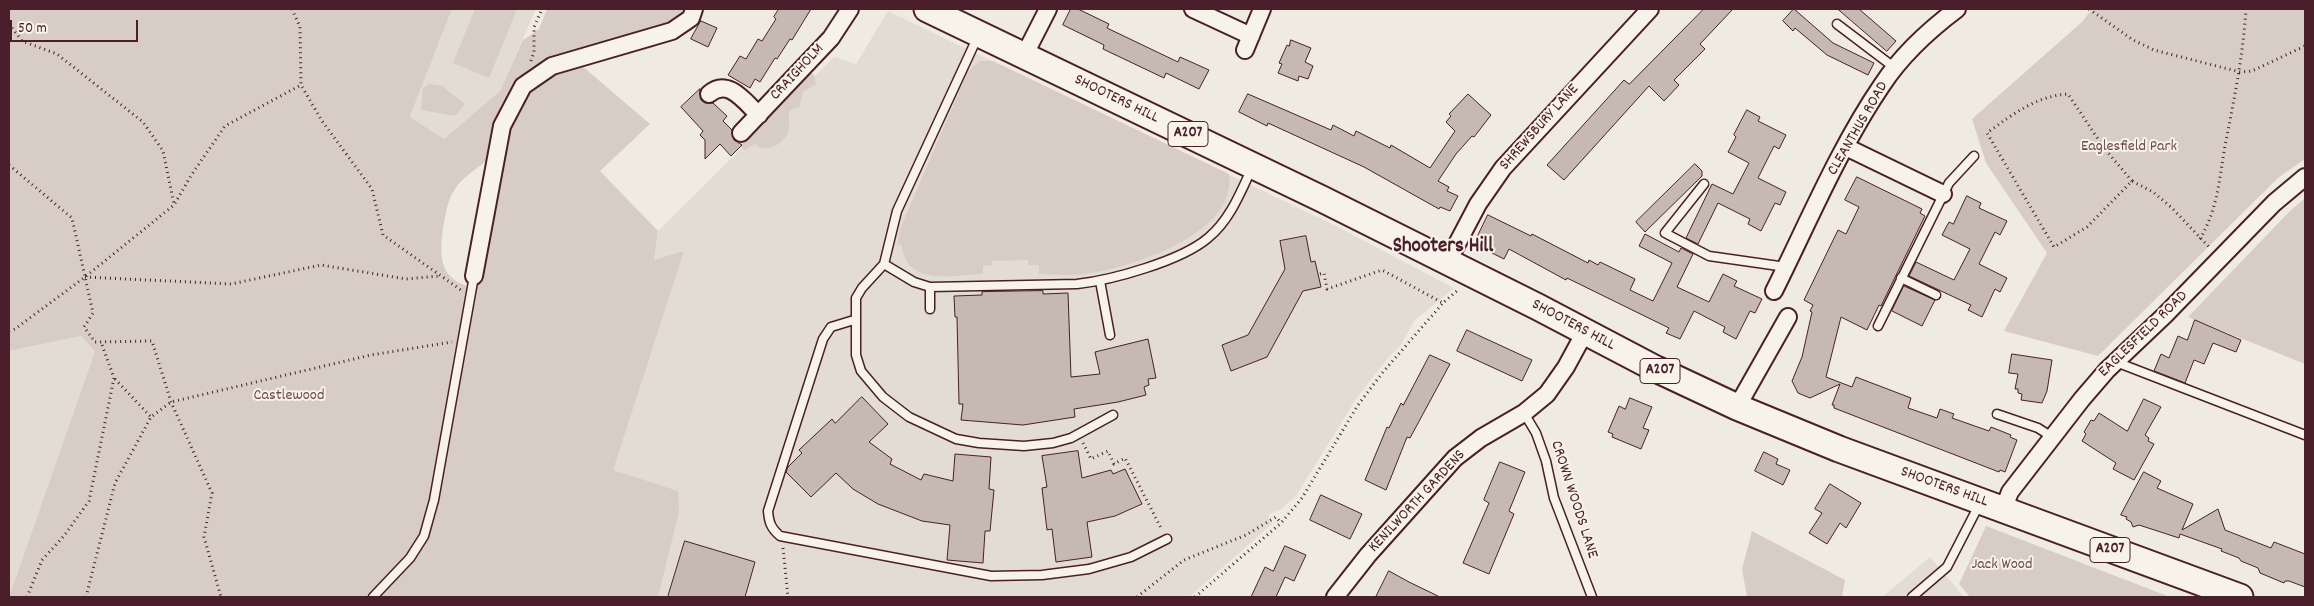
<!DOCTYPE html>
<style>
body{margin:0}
#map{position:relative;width:2314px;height:606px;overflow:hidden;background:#f0ebe0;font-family:Dekko,sans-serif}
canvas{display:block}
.frame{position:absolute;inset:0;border:10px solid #4a1f2b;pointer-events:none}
.scale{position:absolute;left:10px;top:20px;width:128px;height:22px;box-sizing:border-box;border:2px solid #4a1f2b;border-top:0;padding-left:6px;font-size:15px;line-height:18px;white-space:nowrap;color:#4a1f2b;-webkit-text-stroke:4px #f7f3e8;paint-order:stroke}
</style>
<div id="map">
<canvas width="2314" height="606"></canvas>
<div class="frame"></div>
<div class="scale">50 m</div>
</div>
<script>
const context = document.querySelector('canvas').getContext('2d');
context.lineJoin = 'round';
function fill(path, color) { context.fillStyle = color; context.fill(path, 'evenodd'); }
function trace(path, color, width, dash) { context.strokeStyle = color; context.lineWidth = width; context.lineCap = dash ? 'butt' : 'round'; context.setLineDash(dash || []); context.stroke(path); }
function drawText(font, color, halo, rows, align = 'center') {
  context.font = font + ' Dekko,sans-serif'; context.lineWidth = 4; context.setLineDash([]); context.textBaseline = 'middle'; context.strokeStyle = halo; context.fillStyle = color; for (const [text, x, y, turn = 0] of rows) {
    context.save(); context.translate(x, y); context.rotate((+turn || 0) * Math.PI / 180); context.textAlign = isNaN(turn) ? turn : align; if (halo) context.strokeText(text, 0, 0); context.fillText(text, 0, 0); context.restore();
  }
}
fill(new Path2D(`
 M452,9H536L500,91L444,139L410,118Z
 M888,11L1336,226L1454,288L1414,321L1401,345L1388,358L1356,399L1296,496L1281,509L1268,515L1272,524L1189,597H466L654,260L658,231L834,57L856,64Z
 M81,336L95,351L9,597V351Z
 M1930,557L1964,597H1882Z`), '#e3dcd2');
fill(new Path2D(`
 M9,9H452L410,117L444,139L500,91L523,40L539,29L547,9H700L692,30L651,48L581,65L650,124L600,171L658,231L654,260L684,251L613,470L678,491L679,512L658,597H9L95,351L81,336L9,351ZM485,162L499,165L477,288C440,282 439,260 443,228C445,218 447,203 452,194C459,180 473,171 485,162Z
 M475,9H517L489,78L453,63Z
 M2092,9H2305V159L2279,177L2098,356L2004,331L2047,253L1986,163L1972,119L2083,21Z
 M980,61H993L1229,174C1238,234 1130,268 1085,274C1070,276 1054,274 1039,274V265H1028V260L992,261V265L983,266V274C962,275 926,282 910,266C905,260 903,252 901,244L897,246L900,229L968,71Z
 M806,74H814L816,84L803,92L799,107C795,108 790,109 789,113C788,118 790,124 789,129C787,142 765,156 755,144L744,150L741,147L742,143L771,111H774C779,106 782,100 786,95C793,87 800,83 806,74Z
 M430,84L442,86L465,104L455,116L421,110L423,88Z
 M2305,198V364L2188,317L2289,212Z
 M1986,526L2170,597H1970L1959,584Z
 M1752,531L1845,580L1842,597H1747L1742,569Z`), '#d8cdc6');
const building = new Path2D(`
 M779,9H811L792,40L790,39L777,59L775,58L760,82L755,79L750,88L728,75L740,56L746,59L758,39L762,41L776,19L774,17Z
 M1071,9H1078L1109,24L1107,28L1178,62L1180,57L1209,70L1199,89L1166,73L1164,78L1103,49L1104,45L1063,25Z
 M1704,9H1733L1700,44L1705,49L1674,80L1679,85L1664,101L1649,86L1564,180L1547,165L1624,80L1629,84Z
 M1794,9L1833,43L1874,63L1868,75L1827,55L1795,28L1793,31L1783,21Z
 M1838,9H1859L1896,41L1887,51Z
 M701,21L717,28L708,47L691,39Z
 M1291,40L1311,48L1305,62L1313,66L1308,79L1299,76L1298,81L1278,73L1282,64L1279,63L1287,45L1289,46Z
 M700,89L701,100L705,103H713L727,116L723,121L732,130L734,140L742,145L731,156L720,144L705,159V140L700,135L703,131L681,107Z
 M1248,94L1331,130L1333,125L1354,136L1356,131L1390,148L1391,145L1430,168L1455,131L1446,122L1451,116L1449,114L1468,94L1491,115L1474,137L1472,136L1456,154L1438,181L1449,187L1447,191L1458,196L1450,211L1440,207L1439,209L1364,167L1268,123L1267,126L1239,112Z
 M1747,110L1760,117L1758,121L1786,135L1779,149L1774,146L1758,178L1786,192L1780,205L1775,203L1761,231L1748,224L1750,219L1718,203L1698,244L1686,238L1712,184L1733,194L1749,163L1728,152L1736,137L1734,135Z
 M1695,164L1702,171V176L1645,232L1636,222Z
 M1857,177L1922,209L1920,213L1925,216L1881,306L1879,305L1867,330L1841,317L1826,377L1852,387L1856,377L1911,398L1908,408L1937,418L1940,409L1954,414L1952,418L1989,431L1991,427L2011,435L2010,437L2017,440L2005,472L2000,470L1999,472L1834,408V405H1832L1840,384L1810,398L1798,393L1792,381L1802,357L1812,312L1810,311L1813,305L1804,300L1838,230L1846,234L1859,207L1845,200Z
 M1967,196L1981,203L1979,208L2007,221L2000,235L1995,232L1979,264L2007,278L2000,292L1995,289L1982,317L1968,310L1971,305L1909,276L1916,262L1954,280L1970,249L1942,235L1949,222L1953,224Z
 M1488,215L1531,236L1532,234L1588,263L1589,260L1598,265L1600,262L1635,279L1630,290L1653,301L1672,263L1639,246L1645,234L1679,252L1681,248L1693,254L1677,287L1709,302L1723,274L1737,281L1734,286L1762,299L1755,313L1750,311L1736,339L1723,332L1725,327L1694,311L1680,339L1666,333L1669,328L1567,278L1566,280L1509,249L1504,259L1474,244Z
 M1306,236L1311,262L1315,261L1321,287L1303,291L1267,357L1231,371L1222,345L1248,335L1285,269L1280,241Z
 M1904,286L1935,300L1922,326L1892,311Z
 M1043,291V294L1068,293L1071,377L1100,374L1095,352L1148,339L1156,378L1148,379L1149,385L1144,387L1146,395L1118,402L1074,409L1075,417L1023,425L961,420L963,404H959L957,317H955L954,296L982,295V292Z
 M2195,320L2241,340L2236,352L2213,343L2204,364L2194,360L2185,383L2154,371L2161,354L2169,358L2178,336L2187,340Z
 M1467,330L1532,360L1522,381L1457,351Z
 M2012,354L2052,360L2047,391L2042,403L2021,400L2022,394L2018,393V389H2015L2018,374L2009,373Z
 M1430,355L1450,364L1410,438L1407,437L1386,490L1365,480L1387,427L1389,428L1401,403L1403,405Z
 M862,397L888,424L869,442L892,459L890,464L921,480L924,474L953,481L955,454L991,457L989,489L994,490L990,531H985L983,563L947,560L950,525L922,521L878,504L853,489L836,473L811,497L786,472L788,467L802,453L799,450L832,419L835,423Z
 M1630,398L1652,407L1643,428L1649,430L1641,449L1612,437L1613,434L1608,432L1619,406L1625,409Z
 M2144,399L2161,407L2145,435L2149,438L2148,441L2154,444L2134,480L2113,469L2116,463L2082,441L2086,434L2084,432L2091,420L2094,421L2099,413L2127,431Z
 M1078,451L1082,478L1111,470L1113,474L1125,469L1142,504L1115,516L1087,522L1092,557L1056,562L1052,529L1047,530L1042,488L1047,487L1042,456Z
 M1764,452L1778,459L1776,464L1790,470L1783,485L1755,471Z
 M1500,462L1525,472L1509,511L1514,514L1489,574L1463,563L1489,503L1484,500Z
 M2144,472L2161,481L2157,488L2193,504L2182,530L2218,509L2225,530L2271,548L2274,542L2305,554V587L2289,581H2285L2284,583L2260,573L2258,568L2241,561L2239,558L2221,551L2222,549L2180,534L2179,538L2139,525L2133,527L2131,522L2126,519L2127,517L2121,515Z
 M1830,484L1861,503L1846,528L1840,523L1827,544L1809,533L1822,513L1815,509Z
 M1321,495L1362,514L1350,539L1310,520Z
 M685,541L755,562L745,597H668Z
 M1285,546L1306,555L1294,581L1285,577L1276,597H1251L1265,567L1273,571Z
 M1389,571L1409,582L1440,597H1376Z`);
fill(building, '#c6b8b3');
trace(building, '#4a1f2b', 1);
const lane = new Path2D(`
 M1837,24L1895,68
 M978,36L897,211L884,264L862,288L856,298V355L861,371L883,397L909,417L956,439L979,443L1024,446L1053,443L1071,438L1113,415
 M1704,184L1665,233L1709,256L1786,267
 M884,264L914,282L930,287L1077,284C1112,280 1181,261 1208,238C1229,221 1240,194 1251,170
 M1901,278L1936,295
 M1100,281L1110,335
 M930,287V309
 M854,320L831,327L823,339L768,511C769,523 771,528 780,536L991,576L1042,575L1089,569L1131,557L1167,539
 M1878,326L1949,183L1974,156
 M2116,362L2305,435
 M1524,413L1536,433L1546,461L1554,498L1592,597
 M1997,414L2038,428L2052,437
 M373,597L410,558L424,536L434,500L474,276
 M1912,597L1947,567L1979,505`);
const street = new Path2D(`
 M1193,9L1251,36
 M1245,50L1262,9
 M1024,56L1048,9
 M709,94C728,77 745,102 759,115
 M741,133L831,38L850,9
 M1846,147L1943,194
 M1448,261L1478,204L1503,168L1650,9
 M474,276L502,126L523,86L552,66L672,31L691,18L694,9
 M1774,291C1808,223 1839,148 1882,85C1901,56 1929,30 1957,9
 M1737,407L1788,317
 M2003,510L2010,492L2082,399L2107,370L2165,315L2274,203L2305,177
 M1335,597L1368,555L1455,458L1481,438L1524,413L1547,394L1566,367L1585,332`);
const primary = new Path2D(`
 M927,9L1322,199L1538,307L1656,369L1737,407L1839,449L2240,597`);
trace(lane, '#4a1f2b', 11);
trace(street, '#4a1f2b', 20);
trace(primary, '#4a1f2b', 29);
trace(new Path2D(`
 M292,9L300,27L301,85L322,121L372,189L383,235L461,290
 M2089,9L2133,40L2154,50L2240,72L2252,71L2305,46
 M9,24L22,41L57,54L143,122L163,151L174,204
 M531,61L534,52V27L542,9
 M9,165L72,218L93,313L84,327L95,342L152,341L171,402L212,493L204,537L221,597
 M2132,181L2104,148L2068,94C2036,96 2013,114 1987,133L2054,247L2087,227L2132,181L2153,192L2172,208L2210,248
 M2200,239C2218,208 2219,180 2225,146C2234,100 2243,56 2246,9
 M1320,274L1324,273L1327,289L1382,270L1443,303L1459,289
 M85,277L231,284L321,265L406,279L439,276
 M9,331L15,329L85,277L174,205L192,174L225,126L301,85
 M115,379L151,417
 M1083,443L1091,459L1108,451L1114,464L1125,458L1162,530
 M783,548L788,597
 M27,597L42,560L64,536L89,501L114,378L101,342
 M86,597L115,483L151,417L171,402L371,355L452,342
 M1137,597L1184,560L1246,535L1276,517L1281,523
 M1195,597L1281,523L1302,498L1358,405L1383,372L1443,303`), '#4a1f2b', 3, [1, 4]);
trace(lane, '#f7f3e8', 8);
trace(street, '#f7f3e8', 16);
trace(primary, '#f7f3e8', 25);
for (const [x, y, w] of [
 [1188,134,40],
 [1660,371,40],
 [2110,550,40]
]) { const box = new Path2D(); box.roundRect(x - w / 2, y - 12.5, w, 25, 4); context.fillStyle = '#f7f3e8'; context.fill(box); trace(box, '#4a1f2b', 1); }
drawText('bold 15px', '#4a1f2b', null, [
 ["A207",1188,134],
 ["A207",1660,371],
 ["A207",2110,550]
]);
drawText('16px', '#4a1f2b', '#f7f3e8', [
 ["CRAIGHOLM",798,73,-47],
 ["SHOOTERS HILL",1116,100,26],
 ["SHREWSBURY LANE",1540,128,-48],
 ["CLEANTHUS ROAD",1859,129,-60],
 ["SHOOTERS HILL",1573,326,28],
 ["EAGLESFIELD ROAD",2144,335,-44],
 ["SHOOTERS HILL",1944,488,20],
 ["CROWN WOODS LANE",1573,500,72],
 ["KENILWORTH GARDENS",1418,502,-47]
]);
drawText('16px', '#6e4a52', '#f7f3e8', [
 ["Eaglesfield Park",2129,148],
 ["Castlewood",289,397],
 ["Jack Wood",2002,566]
]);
drawText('bold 21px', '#4a1f2b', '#f7f3e8', [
 ["Shooters Hill",1443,248]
]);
</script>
